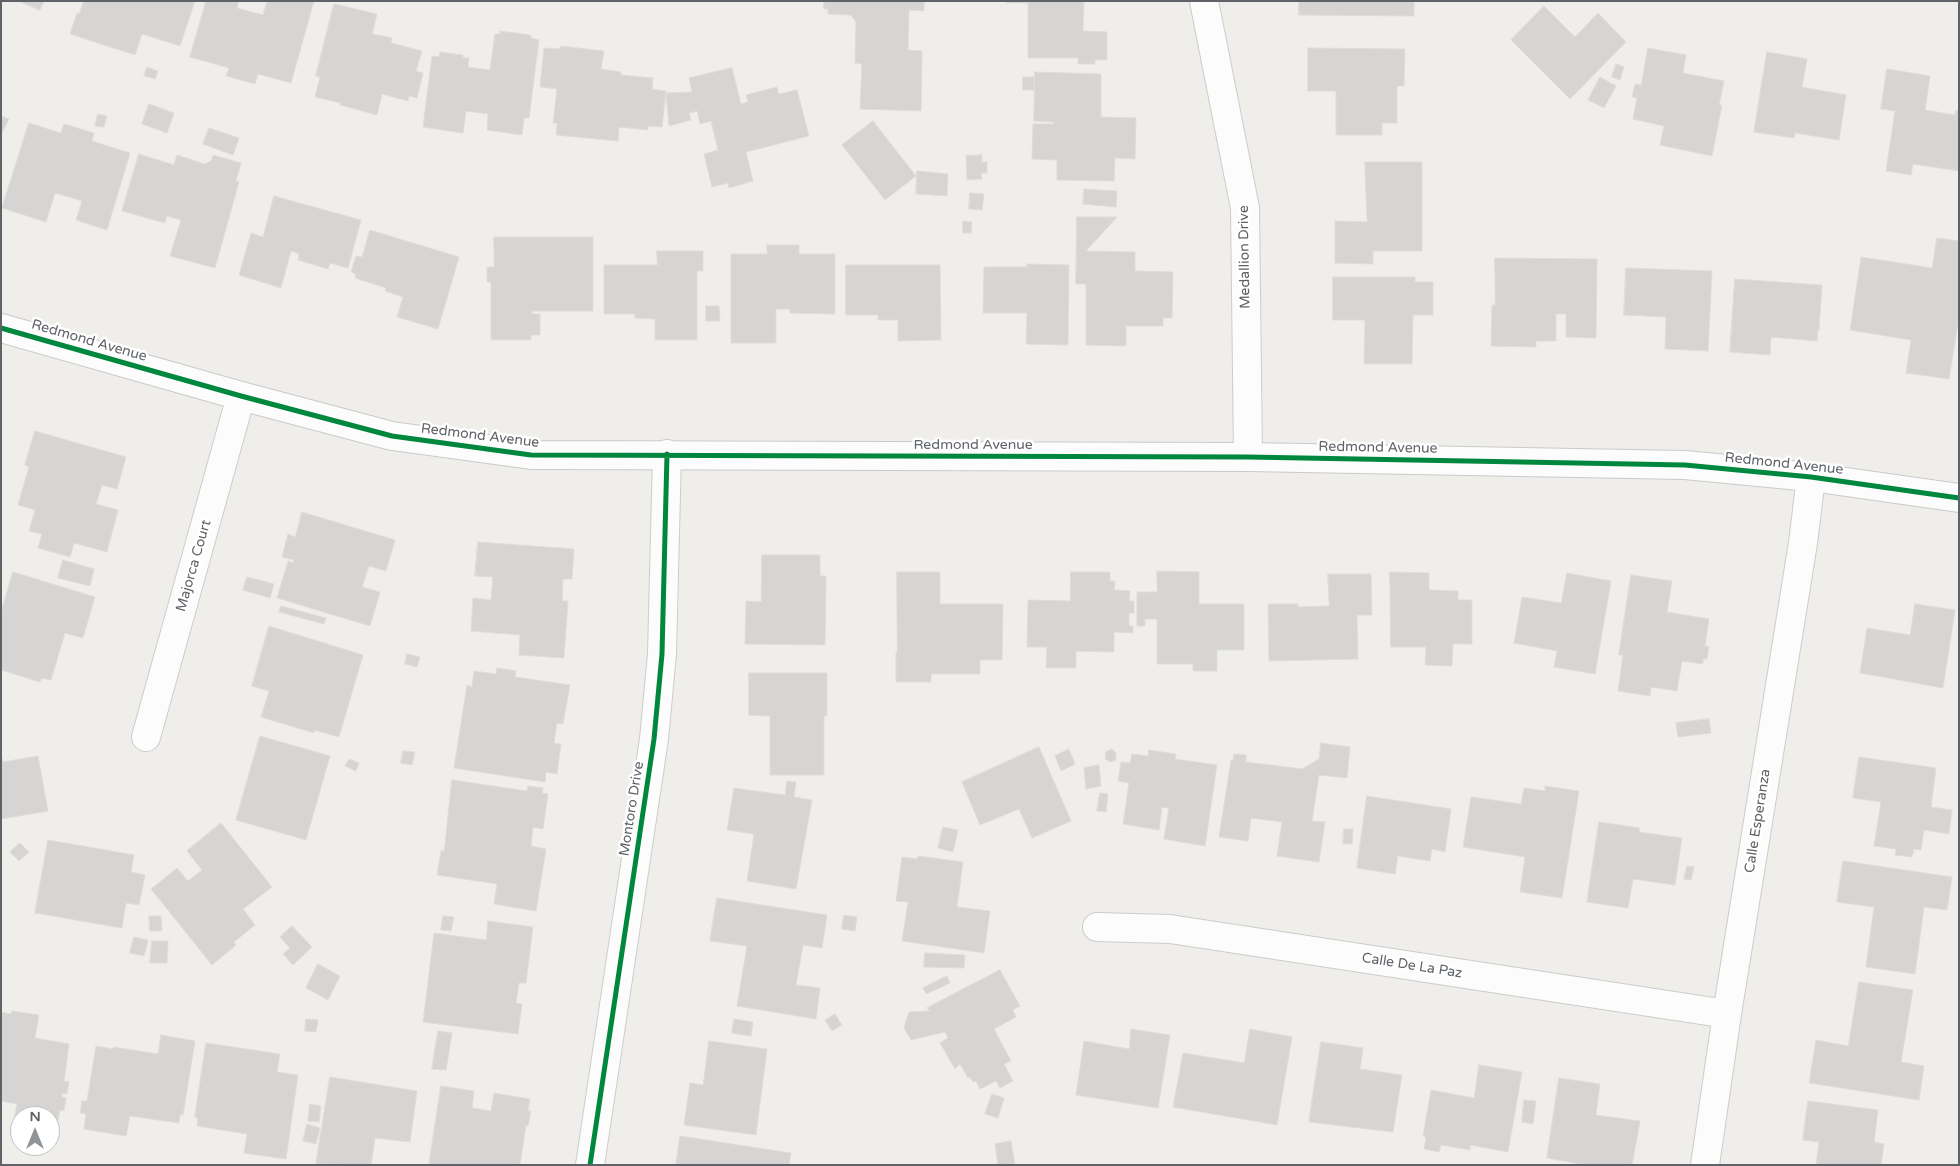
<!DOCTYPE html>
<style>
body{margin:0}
#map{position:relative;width:1960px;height:1166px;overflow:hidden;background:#efeeea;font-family:"Varela Round",sans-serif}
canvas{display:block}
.frame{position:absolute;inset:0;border:2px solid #5f6368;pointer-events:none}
.north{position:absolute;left:10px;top:1106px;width:50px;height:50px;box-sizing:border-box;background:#fff;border:1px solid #bfc1c3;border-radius:50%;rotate:0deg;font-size:14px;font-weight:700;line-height:20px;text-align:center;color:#5f6368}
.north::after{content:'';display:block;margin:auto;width:18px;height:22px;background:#919496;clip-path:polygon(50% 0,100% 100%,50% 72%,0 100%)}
</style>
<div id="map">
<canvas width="1960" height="1166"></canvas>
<div class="frame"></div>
<div class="north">N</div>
</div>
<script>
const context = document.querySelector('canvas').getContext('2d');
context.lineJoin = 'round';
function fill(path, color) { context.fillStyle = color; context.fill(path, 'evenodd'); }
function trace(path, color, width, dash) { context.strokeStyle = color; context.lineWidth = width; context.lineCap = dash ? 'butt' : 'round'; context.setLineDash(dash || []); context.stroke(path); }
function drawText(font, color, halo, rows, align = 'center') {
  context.font = font + ' "Varela Round",sans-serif'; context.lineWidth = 5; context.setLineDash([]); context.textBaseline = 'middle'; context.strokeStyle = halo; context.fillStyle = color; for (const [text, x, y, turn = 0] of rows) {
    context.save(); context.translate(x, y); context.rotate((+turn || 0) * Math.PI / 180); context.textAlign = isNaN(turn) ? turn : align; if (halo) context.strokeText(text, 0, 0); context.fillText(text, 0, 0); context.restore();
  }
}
const building = new Path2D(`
 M19,1H44L40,10Z
 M84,1H195L180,46L142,34L135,55L70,34L77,13L79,14Z
 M206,1H239L237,8L263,15L267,1H314L291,83L258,74L255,84L226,76L229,68L190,57Z
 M824,1H924V11L909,10L908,50L922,51L921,111L860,109L862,64L855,63L856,22L851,15L828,14V9H824Z
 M1007,1H1084L1083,31L1107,32V60H1095V64H1078V58H1028V3H1007Z
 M1299,1H1414V16L1299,15Z
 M334,4L377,14L372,34L392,38L391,43L422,51L416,71L423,73L417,98L409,96L408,101L382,94L377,115L340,105L341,103L315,97L320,77L316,76Z
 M1544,6L1575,37L1598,13L1626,42L1570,99L1511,40Z
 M500,31L531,35V38L539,40L529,118H524L522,135L487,130L488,114L466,111L463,133L423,127L432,56L439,57L440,52L463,55V58H469L468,67L490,70L495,34H500Z
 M561,46L604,51L601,69L621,72V75L653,78L652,89L666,91L662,127L648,126V130L619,127L618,141L556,135L557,123H553L557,89L540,87L544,48L560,49Z
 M1308,48L1405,49L1404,86H1397V123H1382V135H1336V91H1308Z
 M1648,48L1686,55L1683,73L1724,81L1719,105H1722L1712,156L1660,145L1664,126L1633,119L1637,98L1632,97L1635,84L1641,85Z
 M1767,52L1807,59L1802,87L1846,95L1839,140L1795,133L1794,138L1754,132Z
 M1616,64L1624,67L1620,80L1612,77Z
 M147,67L158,71L155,79L144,76Z
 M732,68L741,104L748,102L746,95L777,87L779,94L797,90L809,136L746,152L753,181L729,188L728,183L712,187L704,154L718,150L711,121L700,124L697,111L689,113L691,120L669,126L666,93L692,92L689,78Z
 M1887,69L1930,76L1925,110L1955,115L1956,110L1959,111V171L1913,164L1911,175L1886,171L1895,111L1881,109Z
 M1035,72L1101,74V117L1136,118L1135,159L1115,158L1114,181L1057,180V160L1032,159L1033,124H1054V122L1034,121Z
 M1023,77H1034V90H1023Z
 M1600,77L1616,86L1604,108L1588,100Z
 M149,104L174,113L167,133L142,124Z
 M98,114L107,116L104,127L95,126Z
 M1,116L9,119L1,135Z
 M873,121L916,176L885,200L842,145Z
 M29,123L61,133L64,124L94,133L92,141L130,153L107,230L76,220L82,201L55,193L46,222L2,208Z
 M209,128L239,138L233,155L203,144Z
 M139,154L174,165L177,155L205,164L211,161L213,155L241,163L236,181L239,182L215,268L170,256L181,220L167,216L165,223L122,211Z
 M982,155V162H987V173H981L982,179L967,180L966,156Z
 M1365,162H1422V251H1373V264L1335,263V221L1367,222Z
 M917,171L948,174L947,196L916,194Z
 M1084,189L1117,191L1116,207L1083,204Z
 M970,193L984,194L982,210L969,209Z
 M274,196L361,220L348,268L330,263L328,269L298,260L299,254L291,251L281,288L239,275L251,233L263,237Z
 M1077,217H1117L1086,251L1135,252V271L1173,272L1172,318H1163V326H1126V346L1086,345V284H1076Z
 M963,221L972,222L971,233H963Z
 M370,230L459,257L438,329L397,317L403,297L385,291L386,288L355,278L356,274L351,272L356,256L362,257Z
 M494,237H593V311H532V314H540V335H531V340H491V282H487V267H494Z
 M1937,238L1959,241V317L1949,379L1906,373L1911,340L1850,330L1861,257L1932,268Z
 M767,245H799V254H835V314L790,313V309H776V343H731V254H767Z
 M657,251H703V271H697V340H655V319L635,318V314H604V265H657Z
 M1495,258L1597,259L1596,338L1566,337V314H1556V341H1536V347L1491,346L1492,305H1495Z
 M1027,264L1069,265L1068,345L1026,344L1027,313H983L984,267H1027Z
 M846,265H940L941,340L898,341V320H878V315H846Z
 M1626,268L1712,271L1708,351L1665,349L1666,317L1624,315Z
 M1333,277H1415V282H1433V315H1413L1412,364H1364L1365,320H1333Z
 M1735,279L1822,285L1819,330H1818L1817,341L1771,337L1770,355L1730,352Z
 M706,306H719L720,321H706Z
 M35,431L126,457L117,489L102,485L96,504L118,510L107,552L74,543L70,557L38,548L42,534L29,531L35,510L18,505L29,467L25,465Z
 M302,512L395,540L386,571L369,566L362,587L380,592L370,626L277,598L288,561L293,563L294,560L282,557L288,534L295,537Z
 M478,542L574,549L572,579H563L562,601H568L564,658L519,655L520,635L471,631L473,598L491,600L493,577L475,576Z
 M762,555H820V576H826L825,645L745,644L746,601L761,602Z
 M63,560L94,569L90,586L58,578Z
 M1157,571L1199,572V604H1244V650H1217V671H1193V664H1157V619H1145V626H1137V592H1157Z
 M13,572L95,597L83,638L65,633L51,680L42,678L40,682L1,670V613Z
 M897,572H940V604H1003L1002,660H980V674H931V682H896V652H897Z
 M1071,572H1110V581H1115L1114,590L1130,591L1129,601H1134V613H1129V626H1133V633L1114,632V652L1076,651V668H1046L1047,647H1027L1028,600L1070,601Z
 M1390,572L1429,573V590L1458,591V600H1472V644H1453L1452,666L1425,665L1426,647H1391Z
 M1567,573L1611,581L1595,674L1554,667L1557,651L1514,643L1522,597L1561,603Z
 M1328,574H1371L1372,615H1357L1358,659L1269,661L1268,604H1298V607L1329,606Z
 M1631,575L1672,581L1667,612L1709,619L1705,646L1709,647L1707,659H1703V664L1682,661L1677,691L1651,687L1650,696L1618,691L1623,655H1619Z
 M247,577L274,584L270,598L243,590Z
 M1915,604L1955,610L1943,688L1860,673L1867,628L1910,635Z
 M281,606L326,618L324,624L279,612Z
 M269,626L363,655L339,737L314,730V733L261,717L269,691L252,686Z
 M407,654L420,657L417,667L405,664Z
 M497,668L516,671L515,677L570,685L563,724L557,723L554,743L561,744L557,774L546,772L545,782L454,768L467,685L472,687L474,671L496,674Z
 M749,673H827V716H824V775H770V716L749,715Z
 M1709,719L1711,733L1678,737L1676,723Z
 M260,736L330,756L306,840L236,820Z
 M1321,743L1350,747L1347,778L1319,775L1312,821L1325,822L1319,862L1277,856L1282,822L1251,818L1248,841L1219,837L1231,760H1233L1234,754L1246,755V762L1302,769L1319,759Z
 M1039,747L1071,821L1032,838L1019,809L980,825L962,782Z
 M1069,749L1075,764L1061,771L1055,756Z
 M1112,749L1116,753V760L1110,762L1105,759L1106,752Z
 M1149,750L1176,754L1175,759L1217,765L1205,846L1164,839L1169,808L1162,807L1159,830L1123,824L1129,783L1118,781L1121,762L1130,763L1132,754L1148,756Z
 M403,751L415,752L412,765L401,763Z
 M1,754L3,762L38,756L48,811L1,819Z
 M1859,757L1936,768L1931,807L1952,810L1949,834L1924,830L1921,850L1914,849L1912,857L1895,855L1896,849L1874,846L1881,802L1853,798Z
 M349,759L359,763L356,771L345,766Z
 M1099,765L1101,786L1086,789L1084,768Z
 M452,780L527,791L528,786L543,788L542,793L548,794L543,829L533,827L531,846L546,849L536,911L494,904L497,884L437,875L441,851H444Z
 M787,781L796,782L794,797L812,800L796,889L747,881L754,834L727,830L734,788L785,795Z
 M1545,786L1579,791L1562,898L1520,892L1525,857L1463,847L1471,797L1521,804L1524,788L1545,791Z
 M1100,793L1108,794L1106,812L1097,811Z
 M1367,796L1451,809L1445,852L1432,849L1430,861L1398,856L1395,874L1357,868Z
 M1599,822L1640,828L1639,832L1682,838L1675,885L1633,879L1628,908L1587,902Z
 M221,823L272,887L243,909L255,925L234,942L236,945L212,965L151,889L177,868L188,881L202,870L187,851Z
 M943,827L958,830L953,852L938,848Z
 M1344,829H1353L1352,844H1343Z
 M48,840L134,855L131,872L145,875L139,905L126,903L122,928L35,913Z
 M20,843L29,852L19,861L10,852Z
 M918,856L963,862L957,907L990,911L984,953L902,941L908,902L896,901L902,857L917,859Z
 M1843,861L1952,877L1947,910L1924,907L1915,974L1866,967L1874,907L1837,902Z
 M1687,866L1694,867L1691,880L1684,879Z
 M717,898L827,915L822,948L803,945L796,985L820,988L816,1019L737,1006L747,946L710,941Z
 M844,915L857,917L855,931L842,929Z
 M149,916H161L162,931H150Z
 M443,916L454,917L451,931L441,930Z
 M488,921L533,927L526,983H519L516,1003L522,1004L518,1034L423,1022L434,933L486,940Z
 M292,926L312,947L293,965L283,954L290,948L280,937Z
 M134,937L148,940L144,956L130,953Z
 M152,941H168L167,963H150Z
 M925,953L965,955L964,968L924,967Z
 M318,964L340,976L328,1000L306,988Z
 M1000,970L1020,1006L1013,1010L1016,1017L994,1029L1011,1061L1004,1064L1013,1081L1000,1088L996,1081L980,1089L976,1081L973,1082L970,1077L968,1078L960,1064L955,1069L940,1043L948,1038L945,1032L911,1040L904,1028L909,1012L930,1011L927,1008Z
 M947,976L950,983L926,994L923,988Z
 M1859,982L1913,990L1901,1062L1924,1066L1919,1100L1809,1083L1816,1040L1848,1046Z
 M12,1011L39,1015L35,1038L69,1044L64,1081L69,1082L67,1094L62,1093V1097L66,1098L64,1111L60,1110L57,1126L50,1124V1116H20V1120L14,1119L17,1104L1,1101V1012L11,1014Z
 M835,1014L842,1025L832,1031L825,1020Z
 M306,1019L318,1020L316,1032L305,1031Z
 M734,1019L753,1022L751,1036L732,1033Z
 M1131,1029L1170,1035L1158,1108L1076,1095L1084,1041L1129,1049Z
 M1250,1029L1292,1037L1277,1125L1173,1107L1183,1053L1244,1063Z
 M438,1031L452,1033L446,1070L432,1069Z
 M161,1035L195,1041L183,1115H180L179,1123L130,1116L126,1136L84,1129L86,1114L80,1113L82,1101H87L96,1046L113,1049L114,1047L158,1054Z
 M709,1041L767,1049L756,1135L684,1125L690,1083L703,1085Z
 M1321,1042L1363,1048L1360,1069L1402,1075L1393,1132L1309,1122Z
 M206,1043L280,1054L277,1072L298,1075L286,1159L244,1153L247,1134L197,1126L198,1118L195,1117Z
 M1479,1065L1522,1072L1508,1152L1470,1145V1150L1441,1145L1439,1152L1424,1149L1426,1137L1423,1136L1431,1090L1474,1098Z
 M330,1077L417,1091L410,1142L375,1138L371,1165L316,1164Z
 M1559,1078L1600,1084L1596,1115L1640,1121L1632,1165H1585L1547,1158Z
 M441,1086L474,1091L472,1108L491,1111L494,1093L530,1099L528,1111H531L528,1126L526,1125L520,1165H429Z
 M992,1094L1004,1098L998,1118L985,1114Z
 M1524,1100L1536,1101L1533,1124L1522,1122Z
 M1808,1101L1878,1110L1874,1142L1884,1144L1881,1165H1816L1819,1142L1803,1140Z
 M310,1104L321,1106L319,1122L308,1121Z
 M307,1124L320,1128L316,1144L303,1141Z
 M680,1136L791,1153L789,1165H676Z
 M1011,1141L1015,1165H998L995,1144Z`);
fill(building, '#d6d5d3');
trace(building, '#deddd9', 1);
const street = new Path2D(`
 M1204,1L1245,208L1248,457
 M146,737L241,396
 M1097,927L1170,929L1727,1014
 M590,1165L654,739L662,654L667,454
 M1705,1165L1727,1014L1803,543L1811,477`);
const secondary = new Path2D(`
 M1,328L241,396L392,436L531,455L1248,457L1685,465L1811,477L1959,498`);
trace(street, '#cbcccc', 30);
trace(secondary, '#cacacb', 30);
trace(street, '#fdfcfc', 28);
trace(secondary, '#fdfcfc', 28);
trace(new Path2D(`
 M1,328L241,396L392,436L531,455L1248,457L1685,465L1811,477L1959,498
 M590,1165L654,739L662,654L667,454`), '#00873e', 5);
drawText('14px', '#5f6368', '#fff', [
 ["Medallion Drive",1245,257,-91],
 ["Redmond Avenue",89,341,16],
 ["Redmond Avenue",480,436,7],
 ["Redmond Avenue",973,445],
 ["Redmond Avenue",1378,448,1],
 ["Redmond Avenue",1784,464,6],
 ["Majorca Court",194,566,-74],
 ["Montoro Drive",632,809,-81],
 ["Calle Esperanza",1758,821,-81],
 ["Calle De La Paz",1412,966,9]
]);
</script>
